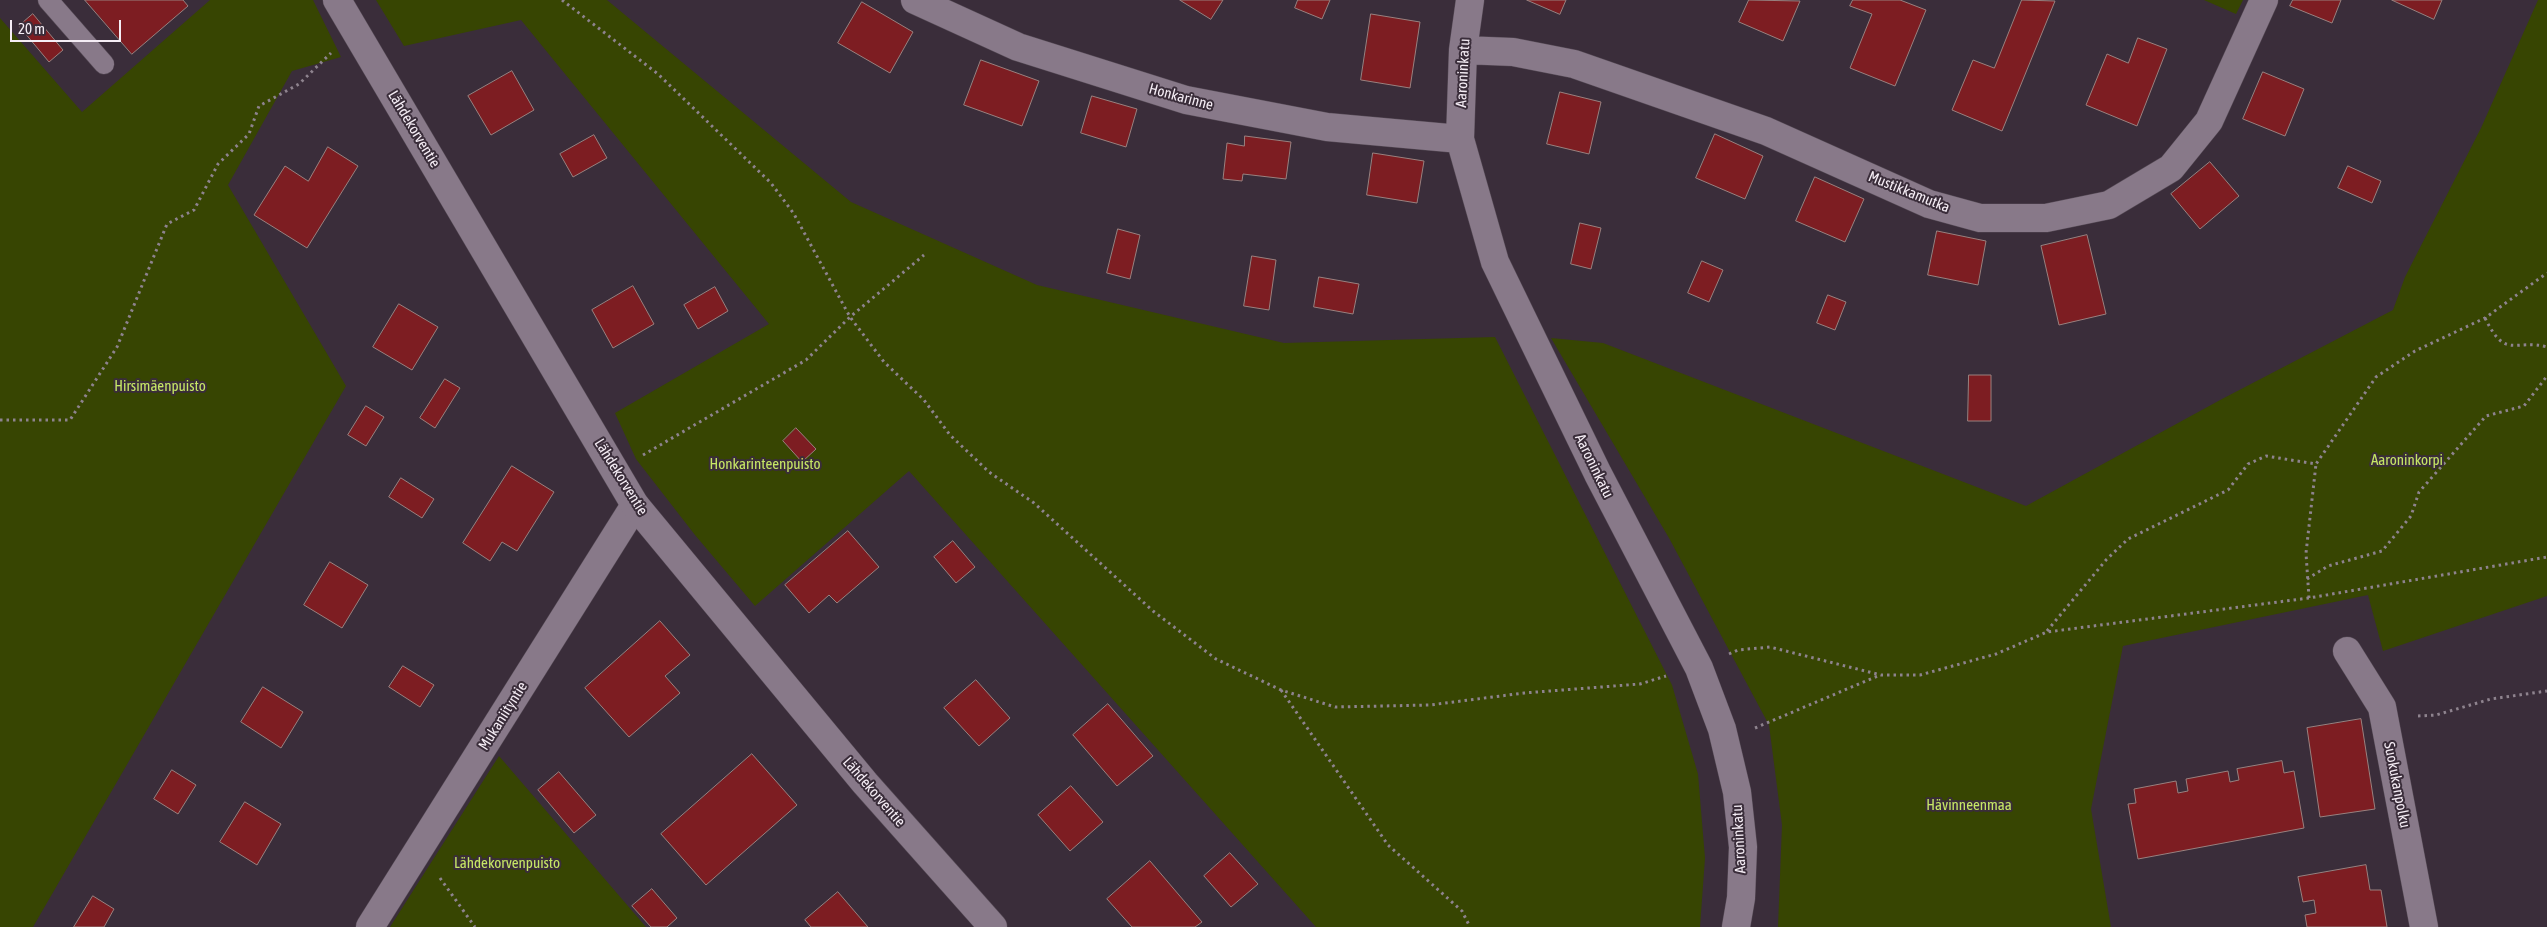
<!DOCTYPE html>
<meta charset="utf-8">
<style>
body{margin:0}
#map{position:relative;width:2547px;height:927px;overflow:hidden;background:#3a2d3a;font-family:"Asap Condensed",sans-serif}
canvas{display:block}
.scale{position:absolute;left:10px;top:20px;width:111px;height:22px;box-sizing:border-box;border:2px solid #f5edf5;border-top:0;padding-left:6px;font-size:15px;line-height:18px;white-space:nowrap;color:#f5edf5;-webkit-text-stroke:4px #3a2d3a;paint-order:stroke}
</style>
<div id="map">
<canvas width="2547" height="927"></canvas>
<div class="scale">20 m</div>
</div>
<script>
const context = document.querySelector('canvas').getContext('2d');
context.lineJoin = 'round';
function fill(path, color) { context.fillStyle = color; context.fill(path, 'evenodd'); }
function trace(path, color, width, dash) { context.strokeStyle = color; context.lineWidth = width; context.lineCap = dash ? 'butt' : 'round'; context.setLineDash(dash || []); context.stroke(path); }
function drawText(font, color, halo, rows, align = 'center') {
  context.font = font + ' "Asap Condensed",sans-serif'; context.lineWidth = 4; context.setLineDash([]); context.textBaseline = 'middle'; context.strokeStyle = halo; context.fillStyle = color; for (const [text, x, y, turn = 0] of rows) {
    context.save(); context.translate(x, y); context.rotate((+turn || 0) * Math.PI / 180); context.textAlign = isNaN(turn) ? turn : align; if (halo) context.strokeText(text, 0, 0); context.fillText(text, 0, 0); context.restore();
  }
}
fill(new Path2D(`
 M210,0H313L341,57L292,71L228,185L346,386L33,927H0V18L82,112Z
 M376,0H607L851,202L1037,285L1284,343L1495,337L1672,685L1698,774L1705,858L1700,927H1316L909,471L755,606L695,535L636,459L615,413L769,324L521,20L404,46Z
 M2204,0H2243L2236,14Z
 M2538,0H2547V596L2383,651L2368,595L2123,646L2091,809L2111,927H1778L1782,825L1769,725L1669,538L1551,338L1603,343L2026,506L2222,399L2393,310L2405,277L2481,128Z
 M499,756L646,927H390Z`), '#374502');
const building = new Path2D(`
 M85,0H183L188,6L132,54Z
 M1180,0H1223L1211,19Z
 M1298,0H1330L1322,19L1295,8Z
 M1527,0H1566L1560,14Z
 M1749,0L1800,1L1783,41L1739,22Z
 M1853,0H1900L1926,10L1895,86L1850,68L1872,14L1850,6Z
 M2022,0L2055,1L2002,131L1952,110L1973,60L1994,68Z
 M2293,0H2341L2332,23L2290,6Z
 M2392,0H2442L2434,19Z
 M862,2L913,32L890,73L838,43Z
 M33,14L63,50L49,62L19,26Z
 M1371,14L1420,22L1410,88L1361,80Z
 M2138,38L2167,49L2137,126L2086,105L2107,54L2128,63Z
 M981,60L1039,81L1022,126L964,105Z
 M512,71L534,110L491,135L468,96Z
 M2263,72L2304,89L2285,136L2243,119Z
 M1560,92L1601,102L1589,154L1547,144Z
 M1092,96L1137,109L1126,147L1081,133Z
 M1715,134L1763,156L1745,199L1696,178Z
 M594,135L607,158L573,177L560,154Z
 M1245,136L1291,142L1286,179L1243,174L1242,181L1223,179L1227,143L1244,146Z
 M328,147L358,166L307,248L254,215L285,166L308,181Z
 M1373,153L1424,161L1417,203L1367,195Z
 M2210,162L2239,196L2200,229L2171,194Z
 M2348,166L2381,181L2372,203L2338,188Z
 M1815,177L1864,199L1845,242L1796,221Z
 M1580,223L1601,228L1591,269L1571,264Z
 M1118,229L1140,235L1130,279L1107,273Z
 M1937,231L1986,241L1978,285L1928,275Z
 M2087,235L2106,314L2059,325L2041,246Z
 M1252,256L1276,260L1269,310L1244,306Z
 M1702,261L1723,270L1709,302L1688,293Z
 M1319,277L1359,284L1353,314L1314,307Z
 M633,286L654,324L613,348L592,310Z
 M715,287L728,311L698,329L684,305Z
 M1828,295L1846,302L1835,330L1817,323Z
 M399,304L438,327L412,370L373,347Z
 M1969,375H1991V421H1968Z
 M445,379L460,388L435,428L420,418Z
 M366,406L384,417L366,446L348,435Z
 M796,428L816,449L802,462L783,441Z
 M512,466L554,492L517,551L502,542L490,561L463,543Z
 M401,478L434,499L422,518L389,497Z
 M848,531L879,567L837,603L829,595L809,613L785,585Z
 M953,541L975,567L956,583L934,557Z
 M330,562L368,585L342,628L304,605Z
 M660,621L690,655L665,676L680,693L629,737L585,688Z
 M403,666L434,685L420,707L389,687Z
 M976,680L1010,718L979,746L944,708Z
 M263,687L303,712L281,748L241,722Z
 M1108,704L1153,756L1117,786L1073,735Z
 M2361,719L2375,809L2320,817L2307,728Z
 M752,754L797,805L706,885L661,834Z
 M2282,761L2284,773L2294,771L2304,828L2138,859L2128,804L2136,803L2134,789L2176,781L2178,793L2188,791L2186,779L2228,771L2230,782L2239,780L2237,769Z
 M172,770L196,785L178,814L154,799Z
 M559,772L596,815L574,833L538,790Z
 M1071,786L1103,822L1070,851L1038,815Z
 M245,802L281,824L257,865L220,842Z
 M1230,853L1258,884L1231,907L1204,876Z
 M1150,861L1202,922L1195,927H1132L1107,899Z
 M2366,865L2370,890H2381L2387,927H2307L2305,915L2316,913L2314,900L2303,902L2298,877Z
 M652,889L677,918L667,927H651L632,906Z
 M838,892L868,927H811L805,920Z
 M93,896L114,909L104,927H74Z`);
fill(building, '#7d1d22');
trace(building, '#99817f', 1);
const lane = new Path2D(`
 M48,0L104,64`);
const street = new Path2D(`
 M915,0L1018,47L1186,100L1327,127L1460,139
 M1470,0L1463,50L1460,139L1495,262L1598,474L1699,668L1722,729L1737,792L1743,847L1741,898L1736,927
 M1463,50L1513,52L1574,64L1766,131L1929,204L1980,218H2046L2109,205L2171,168L2209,121L2264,0
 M2347,651L2382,707L2424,927
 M370,927L635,505`);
const secondary = new Path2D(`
 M337,0L635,505L865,783L993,927`);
trace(lane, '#544954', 21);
trace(street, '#544954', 29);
trace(secondary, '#544954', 29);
trace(new Path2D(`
 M562,0L658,74L771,183L794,214L850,317L884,362L924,400L950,435L989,472L1034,503L1153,611L1216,659L1281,690L1335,707L1430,705L1524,693L1640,684L1666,676
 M2485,318C2506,361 2515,338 2547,347
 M0,420H70L117,347L167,224L194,210L218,164L249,134L259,106L299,84L331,53
 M643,455L806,360L850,317L924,255
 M2307,579L2328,566L2382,551L2411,516L2419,492L2486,416L2524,406L2547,376
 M2309,598L2306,553L2316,464
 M2047,631L2106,560L2128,539L2228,490L2248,464L2266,456L2316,464L2376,377L2415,351L2485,318L2547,273
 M1729,654L1738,650L1770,647L1881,675H1920L1996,654L2047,632L2309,598L2547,557
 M1281,690L1388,845L1462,911L1470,927
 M2418,716L2436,715L2491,699L2547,691
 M1755,728L1880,675
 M440,878L475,927`), '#8e838e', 3, [2.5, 4]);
trace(lane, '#887989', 20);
trace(street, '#887989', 28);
trace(secondary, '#887989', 28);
drawText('15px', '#f5edf5', '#3a2d3a', [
 ["Aaroninkatu",1463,73,-87],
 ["Honkarinne",1181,97,15],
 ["Lähdekorventie",414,129,59],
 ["Mustikkamutka",1909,192,22],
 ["Aaroninkatu",1594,466,64],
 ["Lähdekorventie",621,477,58],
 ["Mukaniityntie",503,716,-58],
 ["Suokukanpolku",2397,785,79],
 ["Lähdekorventie",874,792,49],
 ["Aaroninkatu",1739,839,-93]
]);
drawText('15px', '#c6e665', '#3a2d3a', [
 ["Hirsimäenpuisto",160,386],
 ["Aaroninkorpi",2407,460],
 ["Honkarinteenpuisto",765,464],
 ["Hävinneenmaa",1969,805],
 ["Lähdekorvenpuisto",507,863]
]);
</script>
